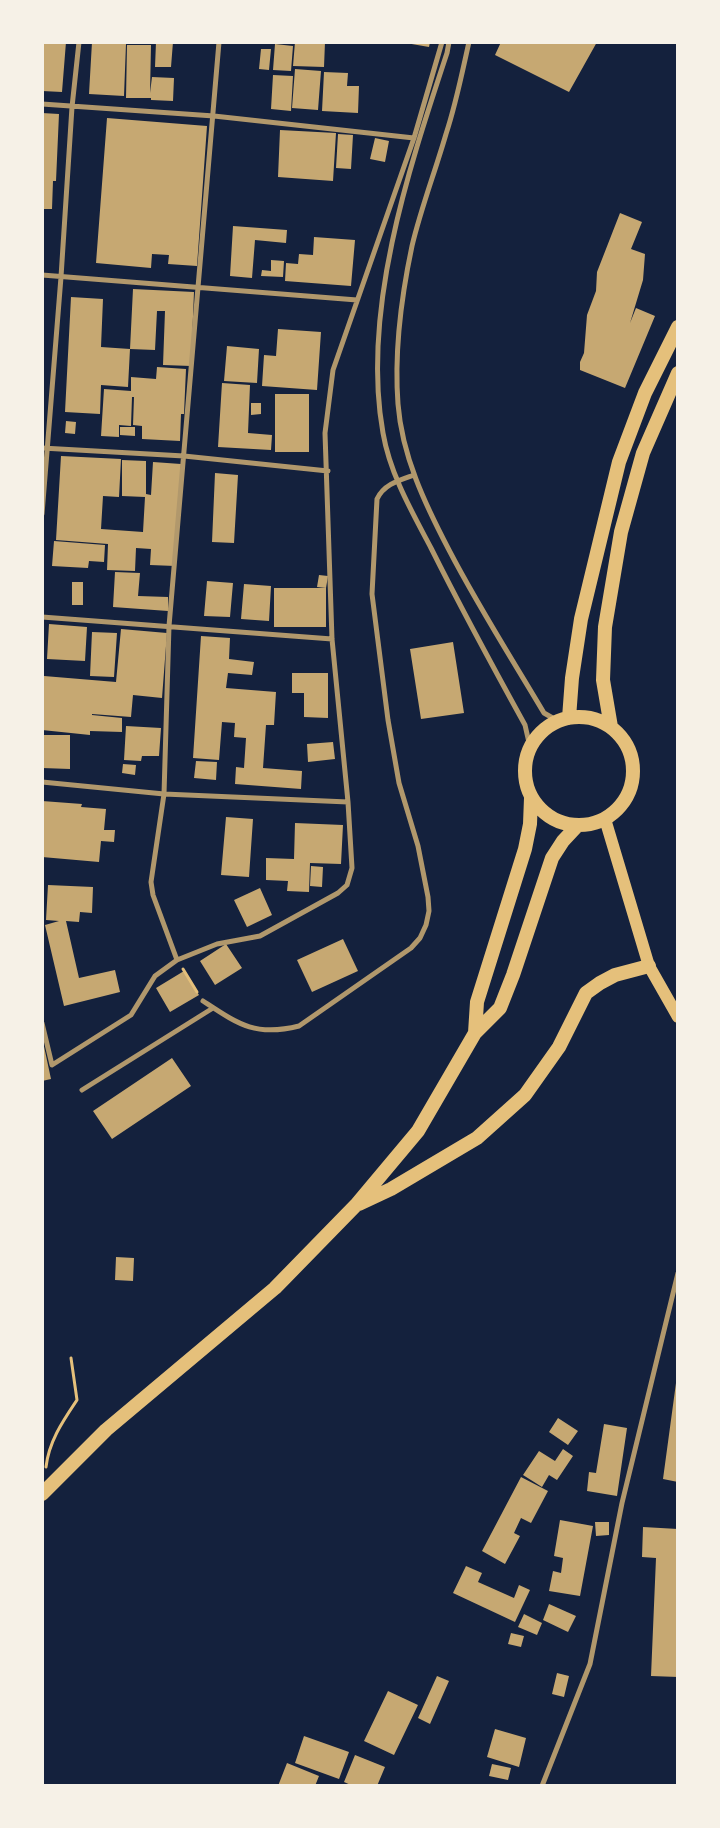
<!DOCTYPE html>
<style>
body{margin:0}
#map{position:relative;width:720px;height:1828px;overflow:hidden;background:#14213d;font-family:Raleway,sans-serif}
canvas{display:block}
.frame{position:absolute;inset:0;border:44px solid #f6f1e7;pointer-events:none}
</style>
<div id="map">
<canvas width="720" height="1828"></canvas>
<div class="frame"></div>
</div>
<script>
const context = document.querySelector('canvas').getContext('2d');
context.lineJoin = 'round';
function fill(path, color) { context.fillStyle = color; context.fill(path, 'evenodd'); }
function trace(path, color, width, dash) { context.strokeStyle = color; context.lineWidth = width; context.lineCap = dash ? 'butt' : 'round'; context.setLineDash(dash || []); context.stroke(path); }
fill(new Path2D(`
 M42,42H66L62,92L42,91Z
 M92,42L126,44L124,96L89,94Z
 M156,42H173L171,67H155Z
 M295,42H325L324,67L293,66Z
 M400,42H430L429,47Z
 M501,42H597L569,92L495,55Z
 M275,44L293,46L291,71L273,70Z
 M127,45H151L150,93L152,77L174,78L173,101L151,100V98H126Z
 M261,49H271L269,70L259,69Z
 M295,69L321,71L318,110L292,108Z
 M324,72L348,73L347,86H359L358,113L322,111Z
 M273,75L293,76L291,111L271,109Z
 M42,113L59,114L56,181H53L52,209H42Z
 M107,118L207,126L197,266L168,264L169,255L152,254L151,268L96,263Z
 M280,130L336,133L333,181L278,177Z
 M338,134L353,135L351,169L336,168Z
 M375,138L389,141L385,162L370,159Z
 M620,213L642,222L631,249L645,254L643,280L630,323L636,308L655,316L625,388L580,370V362L584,353L587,315L596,291L597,272Z
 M233,226L287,230L286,243L255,240L252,278L230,276Z
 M314,237L355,240L351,286L285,281L286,263L298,264L299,254L313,255Z
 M271,260L284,261L283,277L261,276L262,270L271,271Z
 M133,289L194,292L191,366L163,365L165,311H157L155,350L130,349Z
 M71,297L103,299L101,347L130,349L128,387L101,385L100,414L65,412Z
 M278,329L321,332L317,390L262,386L264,355L276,356Z
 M227,346L259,349L257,383L224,381Z
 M157,367L186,369L184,414H181L180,441L142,439V426L133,425L134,397H132L131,426L119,425V437L101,436L104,389L131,391V377L156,379Z
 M222,383L250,385L248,433L272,435L271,450L218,447Z
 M275,394H309V452H275Z
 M251,403H261V414L251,415Z
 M66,421L76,422L75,434L65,433Z
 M120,427H135V436L120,435Z
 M61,456L121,459L119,497L103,496L101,529L143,532L145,497L122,496V460L146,461V494L151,495L153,462L181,464L175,566L150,565L151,549L136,548L135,571L107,570L108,544L56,540Z
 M215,473L238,475L234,543L212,542Z
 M54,541L105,545L104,562L89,561L88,568L52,566Z
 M115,572L140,573L138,596L168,597V611L113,607Z
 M319,575L328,576L326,588L317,587Z
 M207,581L233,583L230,617L204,616Z
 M72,582H83V605H72Z
 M244,584L271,586L269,621L241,619Z
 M274,588H326V627H274Z
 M49,624L87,627L85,661L47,659Z
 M121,629L167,633L162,698L133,695L131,717L92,714V715L122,718V732L90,731V735L42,730L44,676L116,682Z
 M92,632L117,633L114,677L90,676Z
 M201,636L230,638L229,659L254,662L252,675L228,673L226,688L276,692L274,725H266L263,768L302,771L301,789L235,784L236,767L244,768L246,738L234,737L235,723L222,722L219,760L193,758Z
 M453,642L464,713L421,719L410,649Z
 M292,673H328V718L304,717V693H292Z
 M126,726L161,728L159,756H142L141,761L124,760Z
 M42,735H70V769L42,768Z
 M333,742L335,759L308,762L307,744Z
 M196,761L217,762L216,780L194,778Z
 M123,764L136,765L135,775L122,773Z
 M42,801L82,804L81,807L106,809L104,830H115L114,842L101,841L99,862L42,857Z
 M226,817L253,819L249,877L221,875Z
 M295,823L343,825L341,864L310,863L309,892L287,891L288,881L266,880V858L294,859Z
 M311,866L323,867L322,887L310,886Z
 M48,885L93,887L92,913L80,912L79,922L66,921L79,978L115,970L120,992L64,1006L45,925L59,921L46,920Z
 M260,888L272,915L247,927L234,900Z
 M343,939L358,971L312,992L297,960Z
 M226,944L242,968L215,985L200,961Z
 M184,971L199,995L170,1012L156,988Z
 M42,1037L51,1079L42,1081Z
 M172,1058L191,1086L112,1139L93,1111Z
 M116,1257L134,1258L133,1281L115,1280Z
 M676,1383H678V1482L663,1479Z
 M558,1418L578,1431L568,1445L549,1432Z
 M604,1424L627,1428L617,1496L587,1491L589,1472L596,1473Z
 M563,1449L573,1456L557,1480L549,1475L542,1487L523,1475L539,1451L555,1461Z
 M521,1477L548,1491L531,1523L521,1518L514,1533L520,1536L505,1564L482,1551Z
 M560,1520L593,1526L580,1596L549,1591L553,1571L561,1573L563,1558L554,1556Z
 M595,1522H609V1535L596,1536Z
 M643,1527L678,1529V1677L651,1676L656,1558L642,1557Z
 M466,1566L482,1573L478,1582L514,1598L519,1585L530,1590L515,1622L453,1593Z
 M549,1604L576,1616L568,1632L543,1620Z
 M524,1614L542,1623L537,1635L518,1627Z
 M511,1633L524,1636L521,1647L508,1644Z
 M557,1673L569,1676L564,1697L552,1694Z
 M437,1676L449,1681L430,1724L418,1718Z
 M388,1691L418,1705L394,1755L364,1741Z
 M495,1729L526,1738L519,1767L487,1757Z
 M304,1736L349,1752L339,1779L295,1763Z
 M355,1755L385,1767L377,1786H353L344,1782Z
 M287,1763L319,1776L315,1786H278Z
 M492,1764L511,1768L508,1780L489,1776Z`), '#c6a872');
trace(new Path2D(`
 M183,969L197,992
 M46,1467C49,1441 63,1421 77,1400L71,1358`), '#e5c07b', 3);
trace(new Path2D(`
 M449,42L447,53C409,168 361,311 383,433C390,474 412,512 431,548C461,608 493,667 525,725L530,747
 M469,42C462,73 456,104 446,134C435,172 421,208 412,246C401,298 394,351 398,404C402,456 425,504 449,550C478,606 512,659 544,713L558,721
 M42,104L214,116L414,138
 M42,275L357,300
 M42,448L184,456L328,471
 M42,514L61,277L72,107L79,42
 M42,617L332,639
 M42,782L164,794L348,802
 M177,960L153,895L151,882L164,794L169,626L219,42
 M203,1001C238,1024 255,1037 299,1026L411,948L420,938L426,925L429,911L428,897L418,846L399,783L388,720L372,594L377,499C384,484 400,480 414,475
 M42,1023L52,1065L131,1015L155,976L177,960L217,944L260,936L338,893L347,885L352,868L348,802L332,639L325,433L333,370L414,138L442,42
 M82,1090L213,1008
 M542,1786L590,1664L622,1503L678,1273`), '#b1986c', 5);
trace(new Path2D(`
 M605,819L649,966L678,1017`), '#e5c07b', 12);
trace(new Path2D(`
 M525 771a54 54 0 1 1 108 0a54 54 0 1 1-108 0Z
 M569,718L572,678L581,619L619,462L645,393L678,327
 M611,727L603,680L605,627L621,532L643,453L678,373
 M475,1033L477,1002L525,849L530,824L531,798
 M359,1204L391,1189L477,1138L525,1095L559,1047L586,993L600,983L615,975L649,966
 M42,1494L106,1430L275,1288L356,1205L418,1131L475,1033L500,1008L513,975L552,858L563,841L577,826`), '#e5c07b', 14);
</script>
